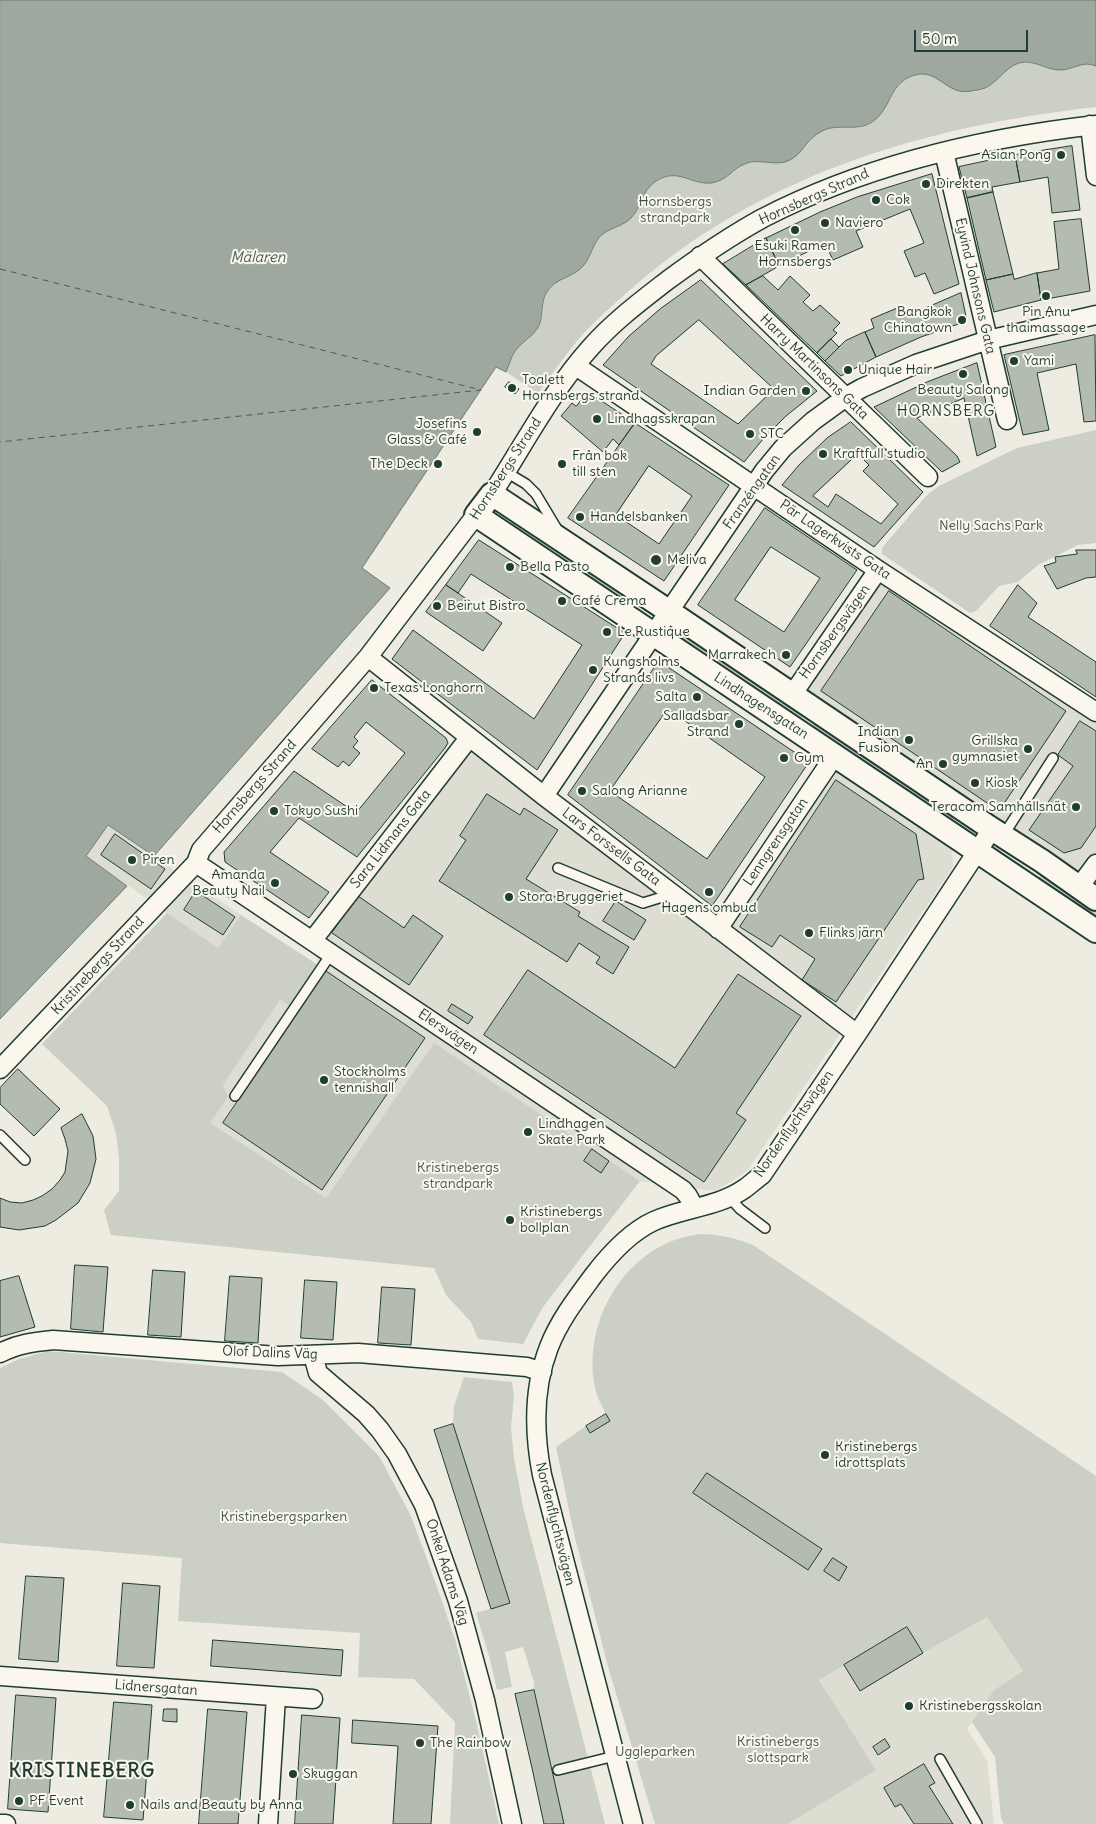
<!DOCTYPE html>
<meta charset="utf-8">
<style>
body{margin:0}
#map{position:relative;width:1096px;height:1824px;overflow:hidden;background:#eeece1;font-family:Delius,sans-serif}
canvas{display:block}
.scale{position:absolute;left:914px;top:30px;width:114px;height:22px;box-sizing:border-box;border:2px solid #1f3d34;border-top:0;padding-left:6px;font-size:15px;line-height:18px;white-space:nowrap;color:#1f3d34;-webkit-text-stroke:4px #fbf7ec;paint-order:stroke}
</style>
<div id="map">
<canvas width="1096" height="1824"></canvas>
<div class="scale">50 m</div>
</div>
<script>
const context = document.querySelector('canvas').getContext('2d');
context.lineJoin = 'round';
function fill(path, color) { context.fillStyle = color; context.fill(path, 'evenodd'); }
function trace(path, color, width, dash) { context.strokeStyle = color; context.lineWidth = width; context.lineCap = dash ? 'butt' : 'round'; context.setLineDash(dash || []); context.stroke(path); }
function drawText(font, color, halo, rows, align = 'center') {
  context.font = font + ' Delius,sans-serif'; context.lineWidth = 4; context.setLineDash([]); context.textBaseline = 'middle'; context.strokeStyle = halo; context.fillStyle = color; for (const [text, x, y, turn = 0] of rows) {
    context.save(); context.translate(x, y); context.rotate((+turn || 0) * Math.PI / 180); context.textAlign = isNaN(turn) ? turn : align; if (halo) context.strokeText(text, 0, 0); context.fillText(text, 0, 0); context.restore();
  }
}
fill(new Path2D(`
 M879,571L1096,712V880L1065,863L798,689Z
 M468,737L719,932L834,762L952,845L953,867L748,1170L732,1181L715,1191L640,1181L434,1044L326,1198L209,1123L227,1097L223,1085L280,1000L291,1007L318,965L313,942Z
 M108,825L241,915L218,949L86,856Z
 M987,1617L1023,1671L994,1690L967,1729L987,1760L994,1824H788L875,1770L819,1680L907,1627L923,1653Z`), '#ddddd2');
fill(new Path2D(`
 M1020,63H1037L1049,68H1073L1079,64H1092L1096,66V107C926,126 762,174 631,289C612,306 593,322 577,341C563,358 551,376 538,393L506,372C509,365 511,357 515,351C518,347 523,344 527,341C532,336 539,326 541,319C545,308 540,298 550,287C558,279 571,278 579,270C589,260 592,241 604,233C612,227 623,226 631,218C645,205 640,187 662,178C683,170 693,185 706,183C714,182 728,176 734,172C738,169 742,165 747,163C752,162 757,162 762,161C774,159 790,155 802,150C810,146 813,134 823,130C838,124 854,131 868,125C891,114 889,80 916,75C942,69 957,104 987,88C995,84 999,76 1007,70C1010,67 1015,65 1020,63Z
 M1096,430V543L1078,545L1038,565L1018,582L999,586L976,611L970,613L882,554V548L927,495L939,486L1017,448Z
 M515,517L637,599L630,610L508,528Z
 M676,628L805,712L798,723L671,634Z
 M816,719L956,813L949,825L809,731Z
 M1043,872L1096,907V924L1035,883Z
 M167,913L218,948L241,915L318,965L291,1007L280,1000L223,1085L228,1097L210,1123L326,1198L434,1043L640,1181L543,1307L523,1344L478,1339L471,1322L446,1295L434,1268L111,1235L104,1210L119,1191V1158L116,1133L107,1106L42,1044Z
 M700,1234C719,1234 735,1238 753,1245L1096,1476V1824H1004L1001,1818L995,1757L972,1722L994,1690L1023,1671L987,1617L923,1653L907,1628L819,1680L876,1770L788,1824H655L609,1670L574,1534L556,1447L586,1426L606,1414C601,1404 595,1394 594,1382C586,1328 614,1270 663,1245C675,1239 687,1236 700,1234Z
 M48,1351L282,1372L323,1400L379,1456L410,1514L430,1567L455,1639L477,1725L499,1824H450L455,1722L414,1679L358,1677L360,1633L178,1621L182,1558L0,1543V1368L19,1359Z
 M464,1377L512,1382L514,1395L511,1427L514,1458L523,1507L605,1824H564L534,1690V1682L523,1647L505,1652L512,1687L497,1690L489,1656L476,1613L510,1603L453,1424L454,1406Z`), '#cbcfc4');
const water = new Path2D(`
 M0,0H1096V66C1083,60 1073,70 1060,70C1046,70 1034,59 1019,63C1003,68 996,87 979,90C972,91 964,93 956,90C942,85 933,70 915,75C890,82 892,105 876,119C860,134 839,122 822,131C807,138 802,157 785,162C772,165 759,159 747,163C733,168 727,181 711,183C690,185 679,167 656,181C641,191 642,207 631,218C623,226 613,227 604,233C591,242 592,260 579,270C569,278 556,279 548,290C539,302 545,317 537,329C531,338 521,343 515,351C511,357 509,365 506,372L496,367L362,568L390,588L154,856L108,825L86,856L127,886L0,1019Z`);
fill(water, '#9fa89f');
trace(water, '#6c7d74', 1);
trace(new Path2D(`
 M0,269L481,390L0,442`), '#455d54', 1, [6, 5]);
const building = new Path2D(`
 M1072,146L1080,210L1052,213L1048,177L1020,182L1015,155Z
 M1015,155L1020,182L992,187L993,192L967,198L959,167Z
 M932,174L959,284L934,294L925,273L915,277L904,251L924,243L910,209L856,231L863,247L833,260L825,243L779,266L766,238L820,212L857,197Z
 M993,192L1013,274L986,280L967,198Z
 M1081,219L1090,291L1041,300L1037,273L1059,269L1054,222Z
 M766,238L779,266L746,285L723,264Z
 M1037,273L1041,300L994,312L986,280L1013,274L1014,279Z
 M763,276L778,290L790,276L810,295L803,302L813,311L820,305L840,323L833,330L837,333L817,353L746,285Z
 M701,280L817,391L786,416L764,438L744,462L603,365L629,336L660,309ZM699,320L774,389L738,424L651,364L656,356Z
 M961,293L967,321L921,337L876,357L865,332L874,328L871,319L902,306L906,316Z
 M865,332L876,357L841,376L825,361L845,341Z
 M1095,335L1096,421L1084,422L1076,364L1037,373L1049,430L1023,435L1004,355Z
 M831,339L839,347L825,361L817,353Z
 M977,363L996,447L977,456L964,398L917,418L957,456L960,462L942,472L874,407L927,382Z
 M509,382L519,389L515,394L505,387Z
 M588,392L635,423L619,445L613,439L603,452L561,416L572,403L576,406Z
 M851,422L923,492L874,547L782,485L799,465L827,438ZM858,454L869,465L863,471L898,504L881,524L836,494L828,507L813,496Z
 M635,423L729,485L664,581L568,518ZM649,466L692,496L659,544L616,515Z
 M765,508L857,570L790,667L698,605ZM771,547L820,578L784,632L735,600Z
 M479,540L625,633L537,770L392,659L413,630L534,719L582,645L471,574L458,593L446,585Z
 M1076,550H1096V577L1086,578L1057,589L1044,566L1056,562L1055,557L1077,554Z
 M446,585L502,623L483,651L426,612Z
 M1018,585L1037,603L1028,617L1096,662V697L990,626Z
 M889,591L1066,711L999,811L821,691Z
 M659,661L809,762L712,906L568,795ZM668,709L765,777L707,859L610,791Z
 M372,680L446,738L448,743L445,748L357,857L299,818L270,852L329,892L309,918L225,862L224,852L294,771L356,813L405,753L366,722L354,737L358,741L353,747L360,753L349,766L343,761L338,767L312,749Z
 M1080,721L1096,731V826L1081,848L1064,853L1029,830L1073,766L1058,755Z
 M836,780L916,834L924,879L918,880L836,1002L802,980L815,959L780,935L772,947L740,927Z
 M487,794L520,815L524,808L558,830L526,879L580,912L578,916L629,947L613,974L596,963L600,957L579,943L567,962L439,881L466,840L460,836Z
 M115,834L165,869L151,889L101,855Z
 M196,891L235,917L223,935L184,910Z
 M358,896L404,928L413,915L443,936L409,985L332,933Z
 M616,901L646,920L634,940L603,921Z
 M528,970L675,1068L738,974L801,1016L736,1113L746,1120L704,1182L484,1035Z
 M326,971L425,1038L322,1190L223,1123Z
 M452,1004L473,1017L468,1024L448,1011Z
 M18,1069L60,1109L34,1136L0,1104V1088Z
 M82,1114L93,1136L96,1159L90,1183L78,1203L56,1220L45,1226L19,1230L0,1227V1198L10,1202L22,1203L33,1200L42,1196L52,1189L60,1180L65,1172L68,1151L65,1139L61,1128Z
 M592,1149L609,1161L601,1173L584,1161Z
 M75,1265L108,1267L103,1332L71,1329Z
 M153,1270L185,1272L181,1337L148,1335Z
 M19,1276L35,1327L0,1337V1281Z
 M230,1276L262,1278L258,1343L225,1341Z
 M305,1280L337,1282L333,1340L301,1338Z
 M382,1287L415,1289L411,1345L378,1343Z
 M606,1414L610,1421L590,1433L586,1426Z
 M453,1424L510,1603L491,1609L434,1430Z
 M707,1473L822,1549L808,1570L693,1493Z
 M833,1558L847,1567L839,1581L824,1571Z
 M26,1576L64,1578L58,1662L19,1659Z
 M123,1583L160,1586L154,1668L117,1666Z
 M907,1627L923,1653L860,1691L844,1665Z
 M213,1640L343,1650L341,1676L211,1666Z
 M534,1690L564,1824H544L532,1768L515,1694Z
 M16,1695L56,1698L48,1812L8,1809Z
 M114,1702L152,1705L143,1820L104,1817Z
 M164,1709H177V1722L163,1721Z
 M208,1709L247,1712L238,1824H199Z
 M302,1715L340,1718L333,1824H295Z
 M353,1720L438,1726L431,1824H393L398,1746L352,1743Z
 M885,1739L890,1747L878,1755L873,1747Z
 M924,1764L935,1783L929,1786L953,1824H914L901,1804L895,1807L884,1788Z`);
fill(building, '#b4bbb0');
trace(building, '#1f3d34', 1);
const service = new Path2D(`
 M506,472L526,484L536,494L557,529
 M1003,836L1053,758
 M558,868L643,903L672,894
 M235,1096L331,954
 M0,1135L25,1160
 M729,1197L740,1209L765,1228
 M940,1759L977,1824
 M558,1770L615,1756`);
const minor = new Path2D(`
 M1090,125L1096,176
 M944,152L1007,420
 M700,256L928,477
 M576,366L878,570L1096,712
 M492,494C523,446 553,389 591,347C614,321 641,301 668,280C698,258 730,236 763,218C866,165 981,138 1096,125
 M368,657L544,796L857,1034
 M792,695L878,570
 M544,796L764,471L783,448L813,421L846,397L862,388L916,364L988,340L1096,315
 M196,863L683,1190L688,1196L694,1207
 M1079,887L1096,864
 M718,929L835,755
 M312,941L469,738
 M0,1069L196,863L201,850L368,657L476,515
 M0,1353C17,1344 34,1342 53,1340L278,1356L358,1353L527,1367L542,1372
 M313,1355L318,1373L366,1414L380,1430L397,1454L424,1505L458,1601L485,1700L512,1824
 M0,1676L313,1699
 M0,1824H6
 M268,1824L276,1697
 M633,1824L542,1475C534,1434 533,1388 549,1347C559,1321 576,1299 593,1276C609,1255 630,1232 654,1221C683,1208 718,1207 744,1189C750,1185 756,1179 762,1175L857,1034L992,829`);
const tertiary = new Path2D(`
 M1096,899L1042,861L992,829L670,612L492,494L476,515L1096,931`);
trace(service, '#1f3d34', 12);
trace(minor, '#1f3d34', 21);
trace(tertiary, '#1f3d34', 26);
trace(service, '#fbf7ec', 9);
trace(minor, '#fbf7ec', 18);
trace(tertiary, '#fbf7ec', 22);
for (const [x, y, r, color] of [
 [1061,155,5,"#1f3d34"],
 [926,184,5,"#1f3d34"],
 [876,200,5,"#1f3d34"],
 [825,223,5,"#1f3d34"],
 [795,230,5,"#1f3d34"],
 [1046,296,5,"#1f3d34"],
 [962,320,5,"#1f3d34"],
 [1014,361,5,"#1f3d34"],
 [848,370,5,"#1f3d34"],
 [963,374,5,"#1f3d34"],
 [512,388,5,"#1f3d34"],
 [806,391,5,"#1f3d34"],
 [597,419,5,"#1f3d34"],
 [477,432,5,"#1f3d34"],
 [750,434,5,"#1f3d34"],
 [823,454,5,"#1f3d34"],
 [438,464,5,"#1f3d34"],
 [562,464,5,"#1f3d34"],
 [580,517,5,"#1f3d34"],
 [656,560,6,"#1f3d34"],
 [510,567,5,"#1f3d34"],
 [562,601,5,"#1f3d34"],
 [437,606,5,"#1f3d34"],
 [607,632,5,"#1f3d34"],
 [786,655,5,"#1f3d34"],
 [593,670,5,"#1f3d34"],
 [374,688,5,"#1f3d34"],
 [697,697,5,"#1f3d34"],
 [739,724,5,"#1f3d34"],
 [909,740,5,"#1f3d34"],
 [1028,749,5,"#1f3d34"],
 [784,758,5,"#1f3d34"],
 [943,764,5,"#1f3d34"],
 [975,783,5,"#1f3d34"],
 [582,791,5,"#1f3d34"],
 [1076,807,5,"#1f3d34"],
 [274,811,5,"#1f3d34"],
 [132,860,5,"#1f3d34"],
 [275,883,5,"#1f3d34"],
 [709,892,5,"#1f3d34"],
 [509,897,5,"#1f3d34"],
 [809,933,5,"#1f3d34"],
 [324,1080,5,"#1f3d34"],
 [528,1132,5,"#1f3d34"],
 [510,1220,5,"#1f3d34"],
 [825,1455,5,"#1f3d34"],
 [909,1706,5,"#1f3d34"],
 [420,1743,5,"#1f3d34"],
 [293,1774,5,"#1f3d34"],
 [19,1801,5,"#1f3d34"],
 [130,1805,5,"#1f3d34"]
]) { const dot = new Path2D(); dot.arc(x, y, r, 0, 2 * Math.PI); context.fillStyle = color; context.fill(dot); trace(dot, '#fbf7ec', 2); }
drawText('14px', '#1f3d34', '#fbf7ec', [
 ["Asian Pong",1051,155,"right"],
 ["Direkten",936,184],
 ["Cok",886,200],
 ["Naviero",835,223],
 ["Esuki Ramen",795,246,"center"],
 ["Hornsbergs",795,262,"center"],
 ["Bangkok",952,312,"right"],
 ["Chinatown",952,328,"right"],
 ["Pin Anu",1046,312,"center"],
 ["thaimassage",1046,328,"center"],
 ["Yami",1024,361],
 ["Unique Hair",858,370],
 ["Toalett",522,380],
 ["Hornsbergs strand",522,396],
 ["Beauty Salong",963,390,"center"],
 ["Indian Garden",796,391,"right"],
 ["Lindhagsskrapan",607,419],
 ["Josefins",467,424,"right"],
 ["Glass & Café",467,440,"right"],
 ["STC",760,434],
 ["Kraftfull studio",833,454],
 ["Från bok",572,456],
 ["till sten",572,472],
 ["The Deck",428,464,"right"],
 ["Handelsbanken",590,517],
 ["Meliva",667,560],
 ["Bella Pasto",520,567],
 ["Café Crema",572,601],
 ["Beirut Bistro",447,606],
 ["Le Rustique",617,632],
 ["Marrakech",776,655,"right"],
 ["Kungsholms",603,662],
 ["Strands livs",603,678],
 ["Texas Longhorn",384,688],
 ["Salta",687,697,"right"],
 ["Salladsbar",729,716,"right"],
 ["Strand",729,732,"right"],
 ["Indian",899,732,"right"],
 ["Fusion",899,748,"right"],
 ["Grillska",1018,741,"right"],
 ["gymnasiet",1018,757,"right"],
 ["Gym",794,758],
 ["An",933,764,"right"],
 ["Kiosk",985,783],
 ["Salong Arianne",592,791],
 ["Teracom Samhällsnät",1066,807,"right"],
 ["Tokyo Sushi",284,811],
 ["Piren",142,860],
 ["Amanda",265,875,"right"],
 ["Beauty Nail",265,891,"right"],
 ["Stora Bryggeriet",519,897],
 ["Hagens ombud",709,908,"center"],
 ["Flinks järn",819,933],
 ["Stockholms",334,1072],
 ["tennishall",334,1088],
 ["Lindhagen",538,1124],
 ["Skate Park",538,1140],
 ["Kristinebergs",520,1212],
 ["bollplan",520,1228],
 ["Kristinebergs",835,1447],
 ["idrottsplats",835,1463],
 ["Kristinebergsskolan",919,1706],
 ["The Rainbow",430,1743],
 ["Skuggan",303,1774],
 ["PF Event",29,1801],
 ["Nails and Beauty by Anna",140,1805]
], 'left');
drawText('14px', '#1f3d34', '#fbf7ec', [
 ["Hornsbergs Strand",814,197,-24],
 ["Eyvind Johnsons Gata",975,286,77],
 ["Harry Martinsons Gata",814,367,44],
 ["Hornsbergs Strand",506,469,-57],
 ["Franzéngatan",752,492,-55],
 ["Pär Lagerkvists Gata",835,540,34],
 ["Hornsbergsvägen",835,632,-55],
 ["Lindhagensgatan",761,706,33],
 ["Hornsbergs Strand",255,787,-49],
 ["Sara Lidmans Gata",391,839,-52],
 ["Lenngrensgatan",776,842,-56],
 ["Lars Forssells Gata",611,847,37],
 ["Kristinebergs Strand",98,966,-47],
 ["Elersvägen",448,1032,34],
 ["Nordenflychtsvägen",794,1124,-55],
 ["Olof Dalins Väg",270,1353,2],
 ["Nordenflychtsvägen",555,1524,76],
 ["Onkel Adams Väg",447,1572,72],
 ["Lidnersgatan",156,1688,4]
]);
drawText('14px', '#415a51', '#fbf7ec', [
 ["Hornsbergs",675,202],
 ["strandpark",675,218],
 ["Nelly Sachs Park",991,526],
 ["Kristinebergs",458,1168],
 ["strandpark",458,1184],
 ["Kristinebergsparken",284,1517],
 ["Kristinebergs",778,1742],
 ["slottspark",778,1758],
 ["Uggleparken",655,1752]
]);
drawText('italic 15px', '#455d54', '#fbf7ec', [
 ["Mälaren",258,258]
]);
context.letterSpacing = '1px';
drawText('15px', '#1f3d34', '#fbf7ec', [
 ["HORNSBERG",946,412]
]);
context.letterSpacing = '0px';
context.letterSpacing = '1px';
drawText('bold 19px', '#1f3d34', '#fbf7ec', [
 ["KRISTINEBERG",82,1772]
]);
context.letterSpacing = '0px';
</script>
